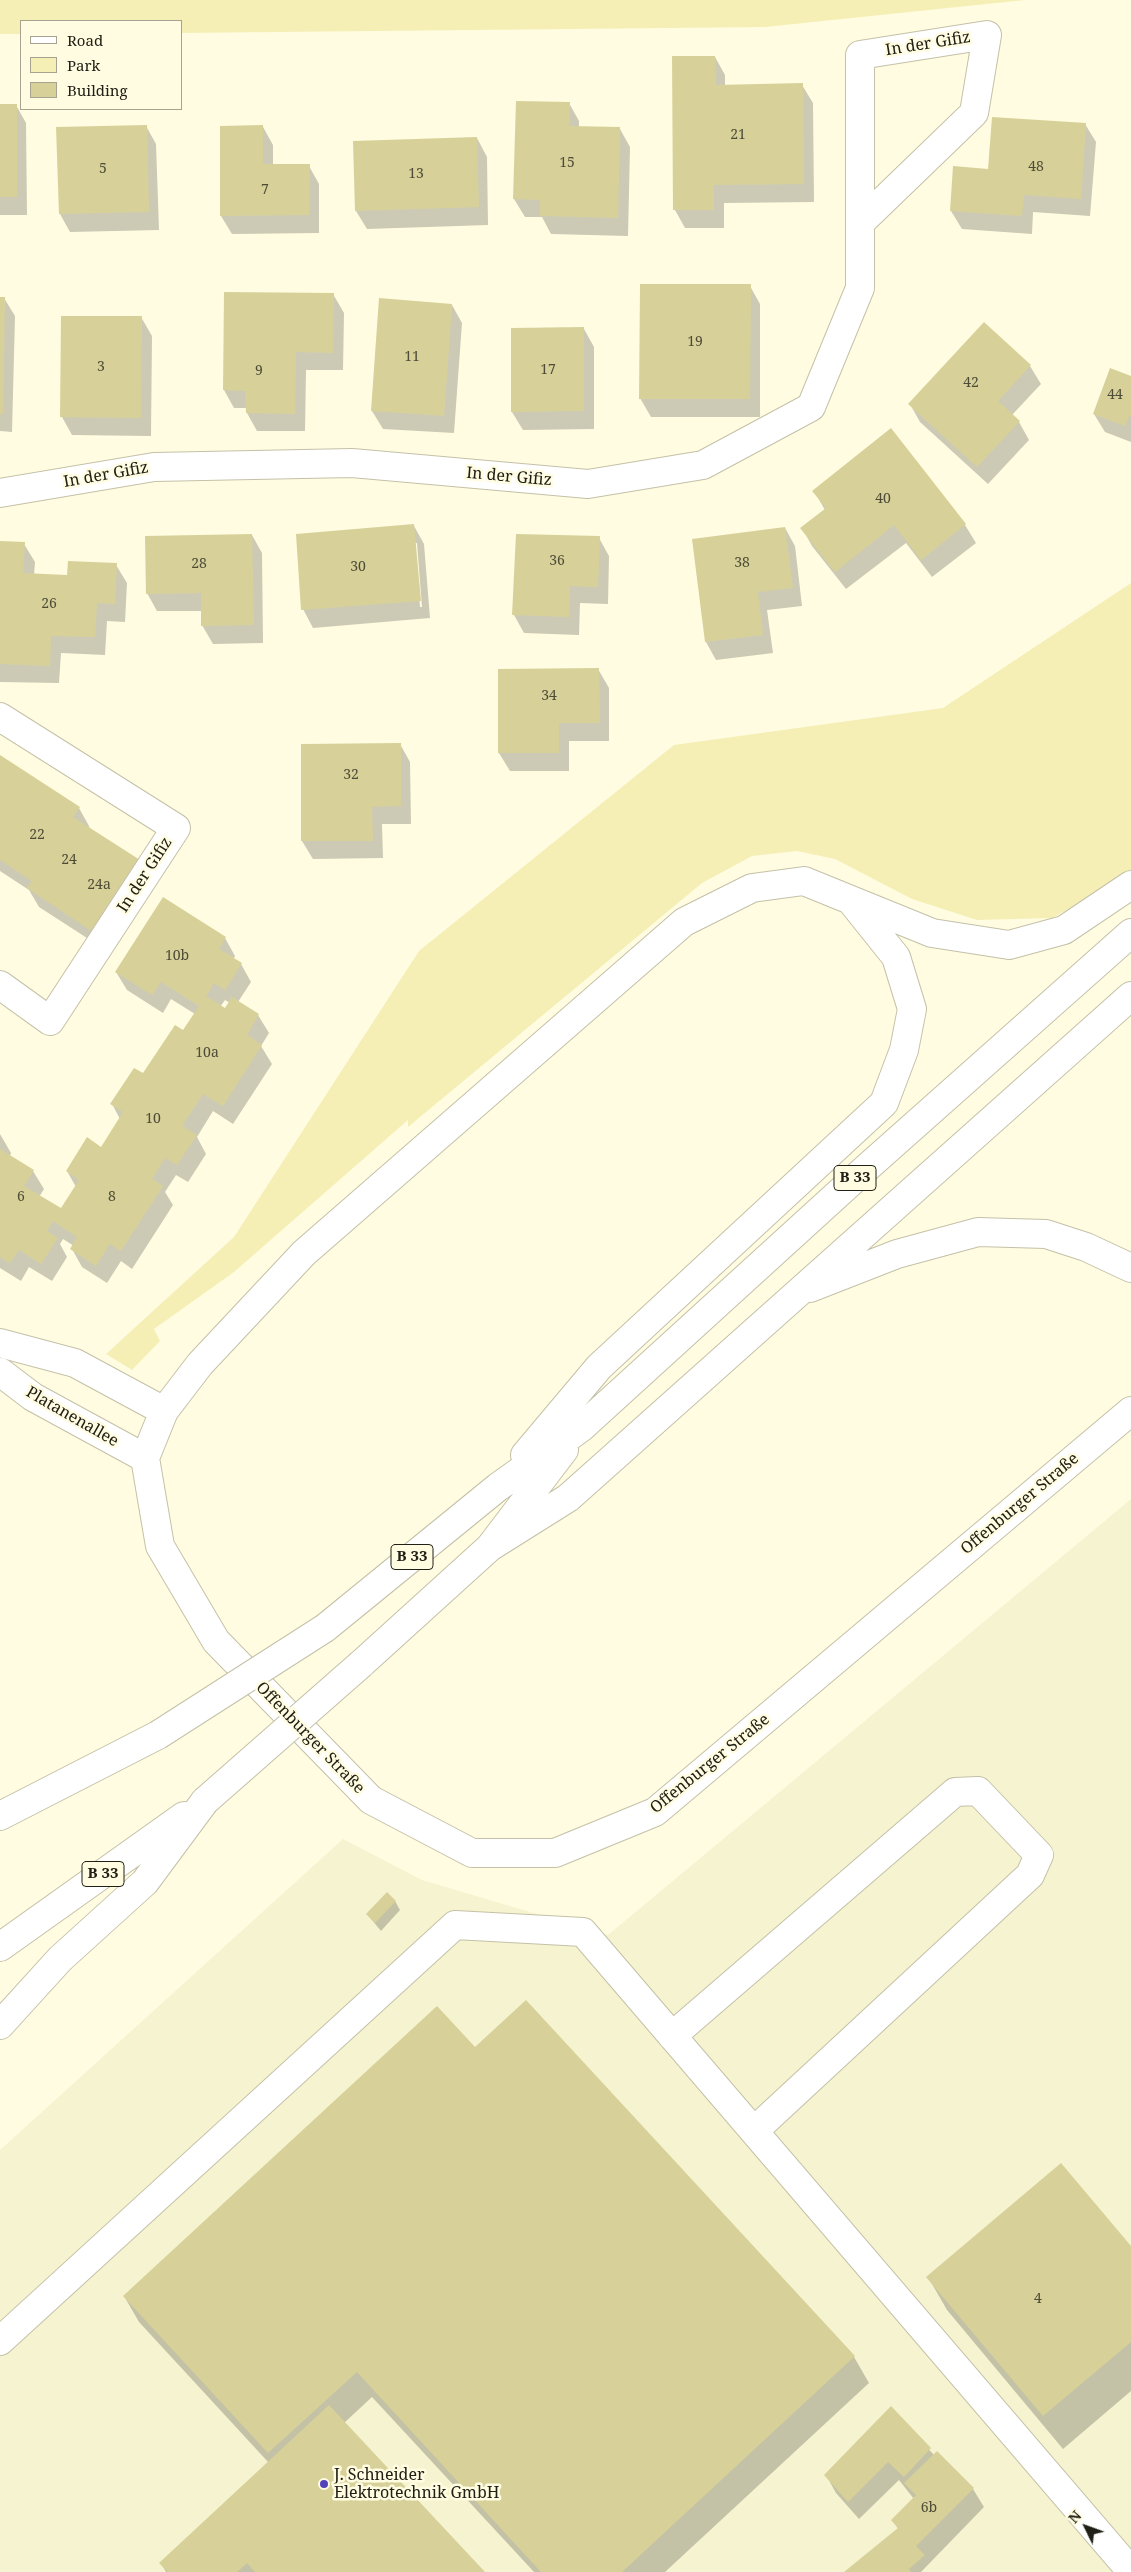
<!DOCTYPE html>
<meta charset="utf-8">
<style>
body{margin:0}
#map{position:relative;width:1131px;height:2572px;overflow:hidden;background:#fffce1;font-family:"Noto Serif",serif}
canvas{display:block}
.legend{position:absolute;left:20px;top:20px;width:162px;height:90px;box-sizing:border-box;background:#fffce1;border:1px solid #a6a490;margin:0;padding:6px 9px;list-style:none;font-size:15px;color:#212016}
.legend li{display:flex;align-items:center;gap:10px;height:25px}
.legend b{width:25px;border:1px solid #a6a490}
.north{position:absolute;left:1061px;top:2502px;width:50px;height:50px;-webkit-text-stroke:4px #fffce1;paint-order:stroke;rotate:312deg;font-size:14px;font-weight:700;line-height:20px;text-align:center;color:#212016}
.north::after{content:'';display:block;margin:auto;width:18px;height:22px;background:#212016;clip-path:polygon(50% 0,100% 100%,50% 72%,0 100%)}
</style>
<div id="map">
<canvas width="1131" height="2572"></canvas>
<ul class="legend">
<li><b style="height:6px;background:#fff"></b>Road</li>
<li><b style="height:14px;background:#f5efb6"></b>Park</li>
<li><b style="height:14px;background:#d7d199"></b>Building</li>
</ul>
<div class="north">N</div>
</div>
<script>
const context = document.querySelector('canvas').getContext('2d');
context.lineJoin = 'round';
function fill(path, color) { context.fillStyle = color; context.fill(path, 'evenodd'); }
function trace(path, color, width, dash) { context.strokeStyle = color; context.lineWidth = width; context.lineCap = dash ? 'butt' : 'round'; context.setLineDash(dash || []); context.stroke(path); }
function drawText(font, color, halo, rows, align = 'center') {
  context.font = font + ' "Noto Serif",serif'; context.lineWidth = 5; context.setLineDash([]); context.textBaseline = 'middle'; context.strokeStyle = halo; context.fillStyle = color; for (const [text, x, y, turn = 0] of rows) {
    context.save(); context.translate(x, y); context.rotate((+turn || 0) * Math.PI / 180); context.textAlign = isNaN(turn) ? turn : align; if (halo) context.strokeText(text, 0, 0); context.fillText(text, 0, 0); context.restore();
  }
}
fill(new Path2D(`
 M1131,1499V2572H0V2150L343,1839L422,1880L608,1935Z`), '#f6f3d0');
fill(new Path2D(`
 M0,0H1025L765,27L181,33V21H21V34H0Z
 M1131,583V871L1119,881L1052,918L977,920L912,899L835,859L797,851L752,856L702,883L408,1127V1120L234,1272L154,1329L160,1341L132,1370L106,1354L234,1237L419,951L674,745L943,708Z`), '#f5efb6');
fill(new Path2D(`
 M673,57H715L725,75V86L802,85L813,103L814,202L724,203V228H685L675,210Z
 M569,103L579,121V127L620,129L630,147L628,236L551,234L542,217H525L514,199Z
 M0,105H16L26,123L27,215H0Z
 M1085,124L1096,142L1090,216L1033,212L1032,234L962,229L951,211Z
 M146,126L156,144L159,230L70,232L60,214Z
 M263,127L273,145V166H309L319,184V233L232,234L221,216Z
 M477,138L487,157L488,225L367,229L356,211Z
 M750,286L760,304V417H651L640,398Z
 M333,294L344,313L343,370H306L305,431H257L247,413V408H234L224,390Z
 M0,298H4L15,316L12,432L0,431Z
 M452,305L462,323L454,433L383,429L372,411Z
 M141,317L152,336L151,436L72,435L62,417Z
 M584,329L594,347V429L523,430L512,412Z
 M1030,366L1041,384L1012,415L1019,422L1029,440L988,484L920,422L910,404Z
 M1131,377V442L1105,432L1094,414Z
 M891,430L965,525L976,543L932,577L906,543L846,589L812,546L802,528L825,510L814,491Z
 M414,526L424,544L430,618L313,628L303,609ZM415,543H417L422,607H420Z
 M785,528L795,546L802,606L767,610L773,653L716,660L706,642L693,540Z
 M252,535L262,553L263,643L213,644L202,625V611H157L147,593Z
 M599,538L609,556L608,604L580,603L579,635L524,633L514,615Z
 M0,543L24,544L35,562L34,575L68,576L116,565L127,583L125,622L107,621L105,655L61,653L59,683L0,682Z
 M598,669L609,688V741H569V771H510L499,753Z
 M400,744L410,762L411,824H382L383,858L313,859L302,841V746Z
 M0,757L79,808L89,826L104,949L39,907L29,890L0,871Z
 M225,938L235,956L233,960L241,964L251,982L238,1002L258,1015L269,1033L261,1046L272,1064L233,1124L213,1111L197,1137L206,1154L188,1182L176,1175L165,1192L173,1205L132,1269L121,1261L107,1283L82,1267L72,1249L74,1246L63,1239L60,1244L67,1257L52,1281L29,1267L21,1281L0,1268V1134L11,1153L10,1156L33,1171L44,1189L39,1197L61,1210L76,1187L67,1171L102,1148L120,1119L112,1104L144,1075L184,1032L195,1014L171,999L163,1013L127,990L116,972ZM225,1000L230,1003L225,1010L220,1007Z
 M395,1901L400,1910L381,1931L367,1914Z
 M525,2002L854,2357L869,2383L665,2572H534L372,2397L344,2423L483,2572H166L161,2563L269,2463L139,2322L124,2296L475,2049Z
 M1131,2248V2391L1063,2449L947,2310L928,2277Z
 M891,2408L934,2455L937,2452L973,2489L984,2507L921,2572H846L898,2529L893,2520L914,2499L899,2480L859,2519L836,2493L826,2475Z`), '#0003');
fill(new Path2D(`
 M672,56H715L716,85L803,83L804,184L714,185V210H673Z
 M516,101L570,102L569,126L620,127L618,218L540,216V200L513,199Z
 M0,104H17V197H0Z
 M992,117L1086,123L1081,199L1024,195L1022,216L950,211L953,166L988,169Z
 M147,125L149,212L59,214L56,127Z
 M263,125V164H310L309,215L220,216V126Z
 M477,137L479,207L355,211L353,141Z
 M640,284H751L750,399H639Z
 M224,292L334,293L333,353L296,352L295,414L246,413L245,391L223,390Z
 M0,297H5L3,414H0Z
 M379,298L452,304L444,416L371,411Z
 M61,316H142L141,418L60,417Z
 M984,322L1031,365L998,401L1020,421L977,467L908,404Z
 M584,327V411L511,412V328Z
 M1110,368L1131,376V417L1129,416L1125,426L1093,414Z
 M891,428L966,524L921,560L894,525L835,572L800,528L826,508L812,491Z
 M414,524L421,601L301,610L296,534Z
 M785,527L793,588L758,592L763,635L705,642L692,539Z
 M252,534L254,625L201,626V593L146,594L145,536Z
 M516,534L600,536L598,587L570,586L569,617L512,615Z
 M0,541L25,542L23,573L67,575L68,561L117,563L115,604L97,603L95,637L51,636L50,666L0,664Z
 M599,668L600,723H559V753H498V669Z
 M401,743V806L372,807L373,841H301V744Z
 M0,755L80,807L73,817L140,860L93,932L27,888L32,881L0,860Z
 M163,897L226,937L219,949L242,963L225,990L214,983L206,996L225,1008L232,997L259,1014L247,1035L262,1045L223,1106L203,1094L182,1126L197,1135L177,1165L165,1158L152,1179L163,1186L121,1251L110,1244L96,1266L70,1249L77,1237L53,1221L47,1231L58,1238L41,1264L19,1250L10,1263L0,1257V1149L34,1170L24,1186L61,1208L79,1180L66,1171L87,1137L101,1147L123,1112L110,1104L134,1068L143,1073L175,1025L183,1030L199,1006L161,982L152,995L115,972Z
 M387,1892L396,1901L375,1923L366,1914Z
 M526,2000L855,2356L622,2572H541L357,2372L268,2453L123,2296L437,2006L475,2047Z
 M1061,2163L1131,2246V2342L1043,2416L926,2277Z
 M329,2405L485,2572H255L247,2563L237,2572H168L159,2563Z
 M891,2406L931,2448L904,2477L888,2462L848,2502L824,2475Z
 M937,2451L974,2488L916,2546L925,2555L909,2569L911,2572H844L898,2528L891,2520L916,2495L904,2483Z`), '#d7d199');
const minor = new Path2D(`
 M0,493L154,467L352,463L588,484L703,465L811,407L860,288V55L987,35L974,113L860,223
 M0,717L176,828L50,1021L0,985
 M0,1343L75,1363L164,1411L145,1458L160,1546L216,1641L371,1800L472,1853H555L655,1812L1131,1411
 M0,1372L33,1397L145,1458
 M672,2036L955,1792L978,1791L1039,1855L1030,1875L754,2131
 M0,2341L455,1925L583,1932L1131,2571`);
const highway = new Path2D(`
 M810,1288L897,1254L978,1232L1046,1234L1086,1247L1131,1268
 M164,1411L200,1364L304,1253L684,922L752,888L804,881L932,933L1009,945L1064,930L1131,885
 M525,1455L599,1367L884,1103L904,1050L912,1009L896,957L852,902
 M490,1547L568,1498L1131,996
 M325,1628L498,1487L582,1427L862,1172L1131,933
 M361,1664L490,1547L564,1450
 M0,1816L158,1735
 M0,1947L184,1816
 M0,2025L60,1959L145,1882L205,1801`);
trace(minor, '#c4c1a8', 30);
trace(highway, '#c4c1a8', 30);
trace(minor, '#fff', 28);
trace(highway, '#fff', 28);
const highwayBridge = new Path2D(`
 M158,1735L325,1628
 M205,1801L361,1664`);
trace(highwayBridge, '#c4c1a8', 30, []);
trace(highwayBridge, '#fff', 28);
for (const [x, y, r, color] of [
 [324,2484,5,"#5243bb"]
]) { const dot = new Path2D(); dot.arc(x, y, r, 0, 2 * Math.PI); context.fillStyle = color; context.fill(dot); trace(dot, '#fffce1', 2); }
drawText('14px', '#4e4c37', null, [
 ["21",738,135],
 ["15",567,163],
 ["48",1036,167],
 ["5",103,169],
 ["13",416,174],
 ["7",265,190],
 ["19",695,342],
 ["11",412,357],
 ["3",101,367],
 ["17",548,370],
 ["9",259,371],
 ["42",971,383],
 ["44",1115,395],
 ["40",883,499],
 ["36",557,561],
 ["38",742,563],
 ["28",199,564],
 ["30",358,567],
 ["26",49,604],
 ["34",549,696],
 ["32",351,775],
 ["22",37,835],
 ["24",69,860],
 ["24a",99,885],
 ["10b",177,956],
 ["10a",207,1053],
 ["10",153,1119],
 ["6",21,1197],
 ["8",112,1197],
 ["4",1038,2299],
 ["6b",929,2508]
]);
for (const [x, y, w] of [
 [855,1178,42],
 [412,1557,42],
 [103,1874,42]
]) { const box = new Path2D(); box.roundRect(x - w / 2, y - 12.5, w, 25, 4); context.fillStyle = '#fffce1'; context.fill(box); trace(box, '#212016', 1); }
drawText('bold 15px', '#212016', null, [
 ["B 33",855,1178],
 ["B 33",412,1557],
 ["B 33",103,1874]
]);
drawText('16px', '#212016', '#fffce1', [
 ["In der Gifiz",928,44,-9],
 ["In der Gifiz",106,475,-10],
 ["In der Gifiz",509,477,5],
 ["In der Gifiz",145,875,-57],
 ["Platanenallee",72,1417,30],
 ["Offenburger Straße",1020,1504,-40],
 ["Offenburger Straße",310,1738,46],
 ["Offenburger Straße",710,1764,-39]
]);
drawText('16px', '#212016', '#fffce1', [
 ["J. Schneider",334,2475],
 ["Elektrotechnik GmbH",334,2493]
], 'left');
</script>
